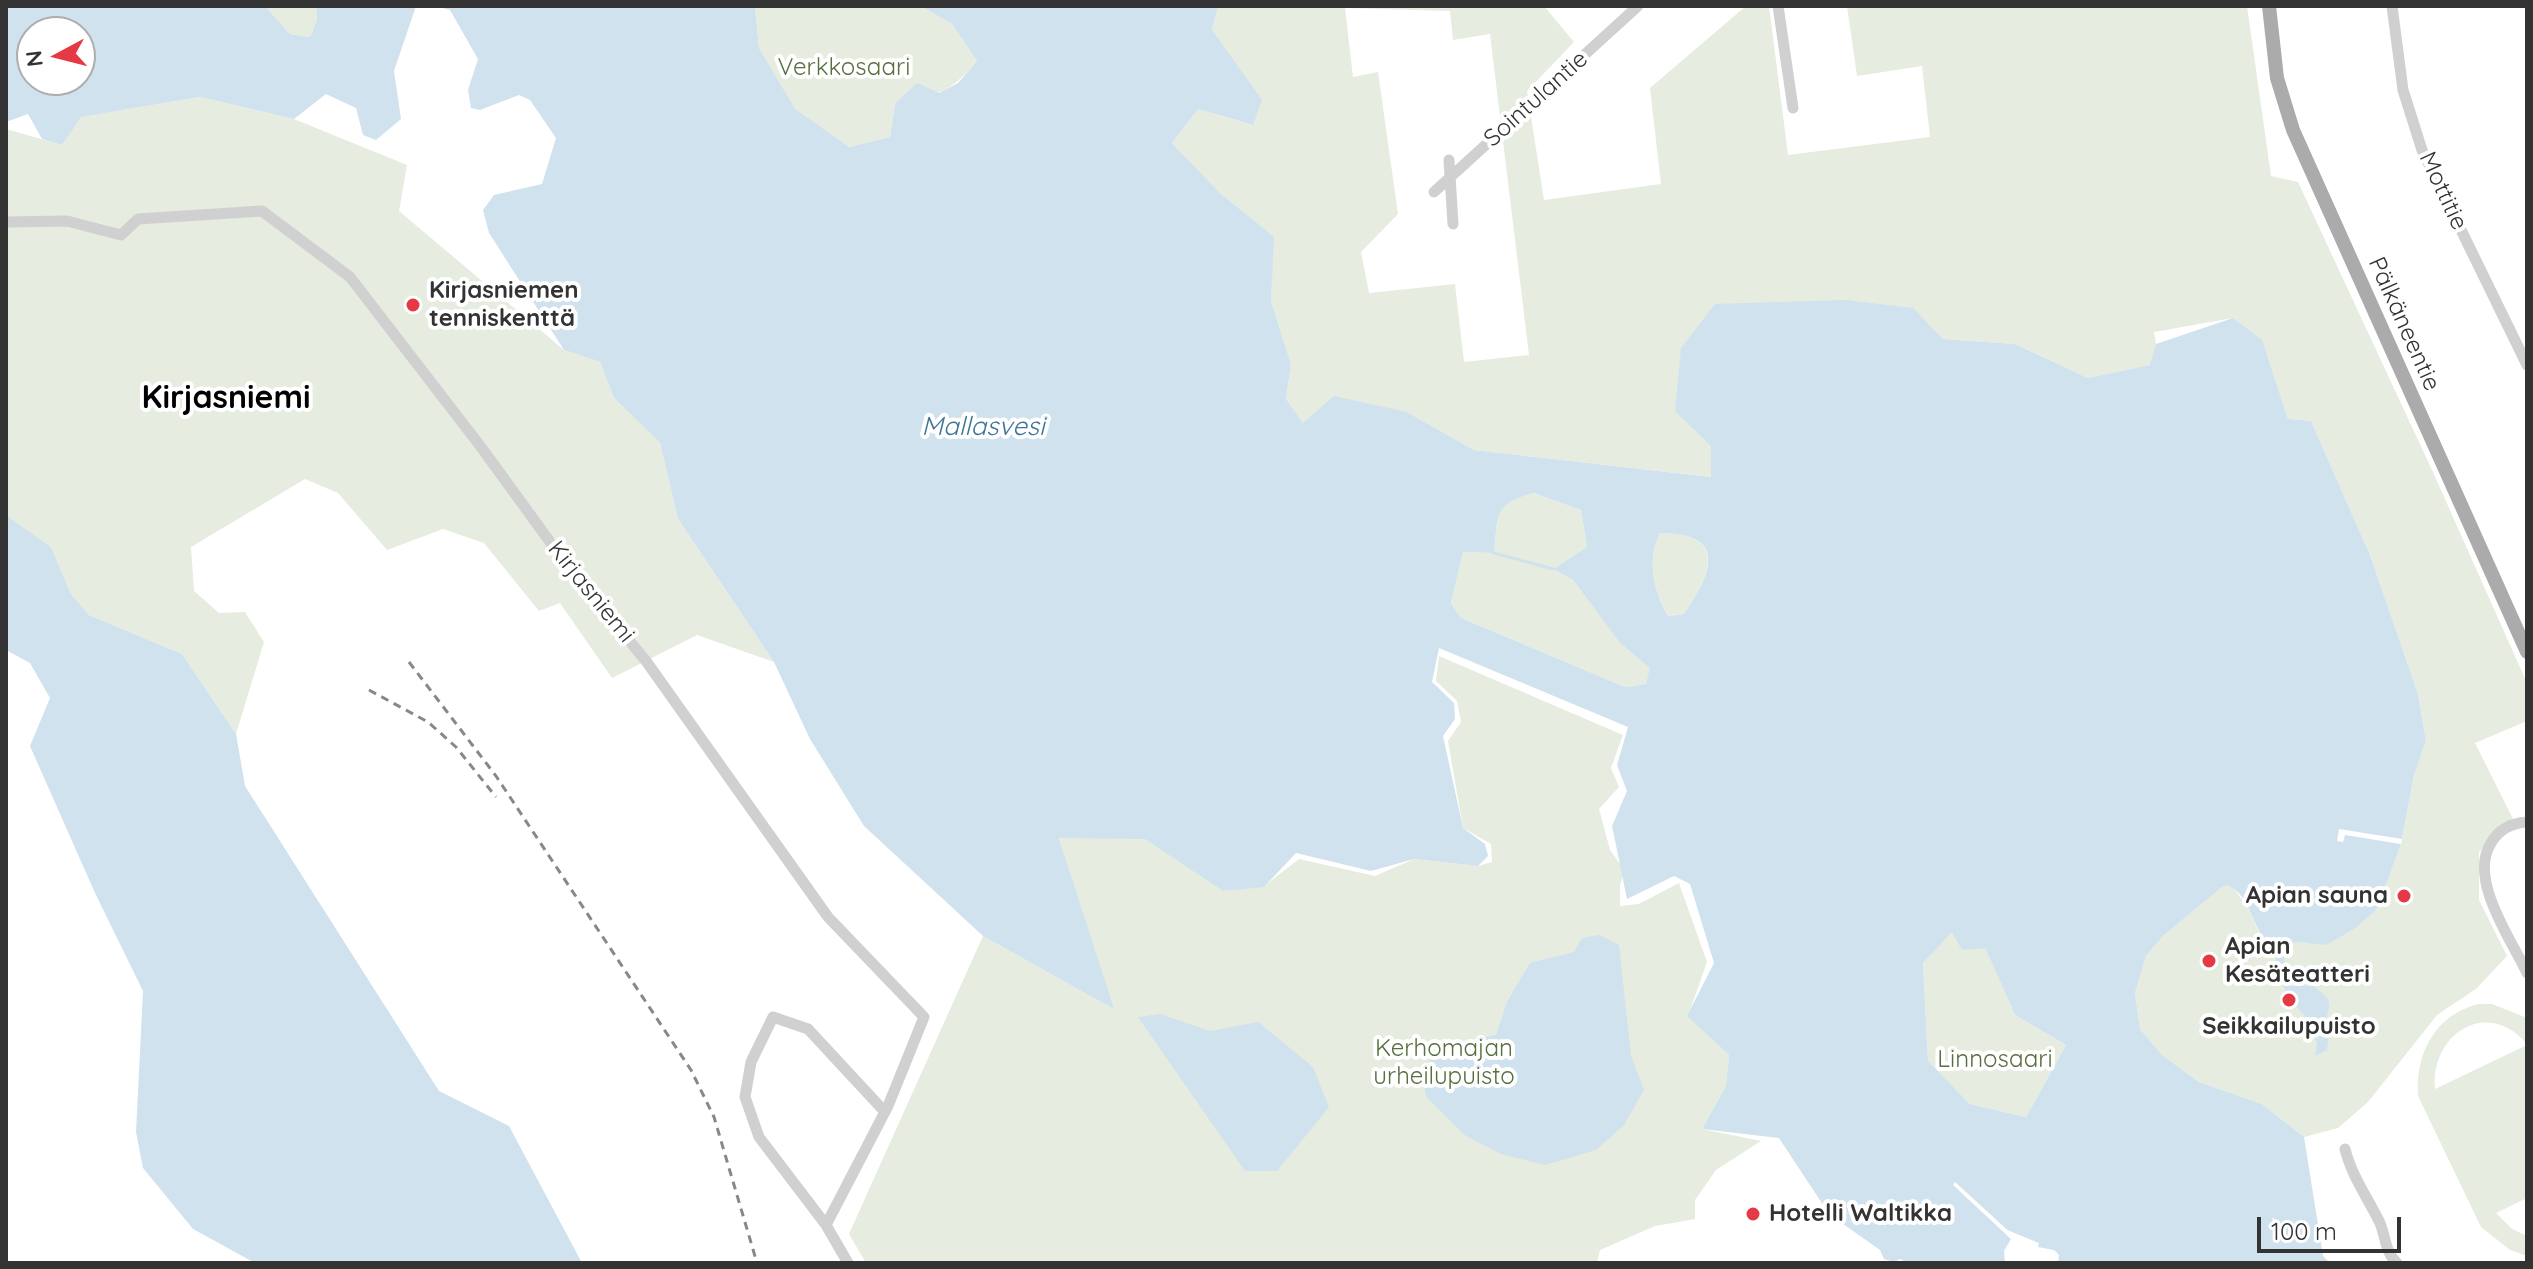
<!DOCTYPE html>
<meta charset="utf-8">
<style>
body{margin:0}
#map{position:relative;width:2533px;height:1269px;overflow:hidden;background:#fff;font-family:Quicksand,sans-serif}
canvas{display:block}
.frame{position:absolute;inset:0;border:8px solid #333;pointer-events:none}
.north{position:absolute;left:16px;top:16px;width:80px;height:80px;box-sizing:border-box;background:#fff;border:2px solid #adadad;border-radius:50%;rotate:263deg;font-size:22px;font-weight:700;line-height:32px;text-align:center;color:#333}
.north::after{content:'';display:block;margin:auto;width:28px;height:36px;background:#e63946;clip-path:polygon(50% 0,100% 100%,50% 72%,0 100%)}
.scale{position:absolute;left:2257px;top:1217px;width:144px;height:36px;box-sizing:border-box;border:4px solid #333;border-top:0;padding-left:10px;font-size:24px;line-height:28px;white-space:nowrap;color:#333;-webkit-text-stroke:6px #fff;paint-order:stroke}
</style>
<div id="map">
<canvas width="2533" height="1269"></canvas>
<div class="frame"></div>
<div class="north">N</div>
<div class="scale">100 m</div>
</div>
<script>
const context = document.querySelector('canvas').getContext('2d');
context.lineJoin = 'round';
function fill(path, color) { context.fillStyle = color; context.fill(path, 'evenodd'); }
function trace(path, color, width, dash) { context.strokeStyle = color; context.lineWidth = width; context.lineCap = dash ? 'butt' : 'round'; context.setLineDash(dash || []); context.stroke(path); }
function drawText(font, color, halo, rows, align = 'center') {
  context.font = font + ' Quicksand,sans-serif'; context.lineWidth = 8; context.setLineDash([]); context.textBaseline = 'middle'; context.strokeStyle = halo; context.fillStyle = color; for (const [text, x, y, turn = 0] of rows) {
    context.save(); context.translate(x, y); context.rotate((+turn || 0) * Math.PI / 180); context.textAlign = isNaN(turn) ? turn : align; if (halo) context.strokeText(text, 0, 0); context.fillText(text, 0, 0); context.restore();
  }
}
fill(new Path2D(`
 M265,6H316L317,20L310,37L290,34Z
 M755,6H920L952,24L977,61C948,95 937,94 895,104L890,137L849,147L795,110L759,48Z
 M1218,6H1544L1574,42L1527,91L1544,200L1661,184L1650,88L1746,6H1769L1788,155L1930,137L1922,66L1857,76L1847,6H2247L2271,176L2298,182L2432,470L2527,683V721L2475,743L2515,823L2505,827L2479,852V900L2507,956L2476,989L2437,1015L2368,1102L2338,1128L2304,1137L2262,1104L2199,1082L2162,1055L2140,1029L2135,993L2146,956L2163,936L2221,888L2227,885L2234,888L2249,910L2262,939L2269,945L2298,942L2326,944L2356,928L2377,909L2401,844L2414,775L2426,741L2418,694L2370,555L2311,421L2288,419L2262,341L2233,318L2154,332L2156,344L2151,365L2088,378L2015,344L1943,339L1912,308L1711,446L1712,477L1474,450L1407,412L1303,423L1286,399L1291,364L1271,301L1273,237L1221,194L1172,143L1198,109L1252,125L1212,30ZM1345,8L1450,11L1453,40L1490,34L1529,355L1464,362L1455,284L1369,293L1361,252L1398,214L1378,72L1353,77Z
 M200,97L294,119L407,165L399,211L564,350L600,362L614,398L660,443L678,519L774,662L697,635L612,678L560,603L539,611L484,543L443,529L387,550L338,493L305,479L191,547L194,591L219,613L245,612L264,642L236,734L182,654L89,615L71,594L51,547L6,515V129L62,145L80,117Z
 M1534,493L1581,510L1587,547L1553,569L1573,580L1619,642L1651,668L1646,684L1625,687L1461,618L1451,603L1463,552L1494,553C1499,514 1492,505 1534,493Z
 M1660,533C1728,534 1712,573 1684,614L1668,616C1654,591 1646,561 1660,533Z
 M1439,656L1623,735L1611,768L1619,787L1599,809L1610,850L1625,871L1620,885V906L1639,904L1679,883L1707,962L1688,1016L1729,1055L1726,1086L1702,1129L1761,1141L1716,1170L1695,1200V1219L1655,1226L1600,1250L1597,1263H866L849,1234L983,936L1113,1008L1059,838H1145L1223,891L1264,886L1299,859L1375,876L1414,859L1478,866L1492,862L1491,844L1463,828L1448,741L1461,722L1457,701L1436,681Z
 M1952,931L1985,948L2015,1015L2066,1045L2026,1117L1970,1104L1928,1061L1923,963Z
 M2478,1004H2492L2527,1018V1044C2487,997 2430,1034 2435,1089L2527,1045V1198L2496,1213L2512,1229L2527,1236V1256L2510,1250L2481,1227L2418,1096C2415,1054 2435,1015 2478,1004Z`), '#e6ecdf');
fill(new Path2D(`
 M6,6H265L290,34L310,37L317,20L316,6H416L394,71L401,119L376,140L363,135L356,108L326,94L294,119L200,97L81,117L62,145L42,139L28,114L6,122ZM80,32V80H32V32Z
 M435,6H755L759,48L795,109L849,147L890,137L895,104L917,83L939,93L958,83L977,61L952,24L920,6H1218L1212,30L1262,100L1253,125L1198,109L1172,143L1221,194L1274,237L1271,301L1291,364L1286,399L1303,423L1334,396L1407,412L1474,450L1711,477V446L1675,411L1681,348L1715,304L1845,300L1913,308L1943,339L2015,344L2088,378L2150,365L2156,344L2233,318L2262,340L2288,419L2311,421L2370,555L2418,694L2426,741L2414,775L2401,844L2377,909L2356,928L2326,945L2298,942L2283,944L2286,980L2290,986L2312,985C2336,1003 2329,1002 2325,1026L2329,1033L2327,1050L2315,1056L2317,1043L2312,1032L2315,1025C2287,1000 2277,982 2274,945H2269C2253,930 2249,892 2227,885L2221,888L2163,936L2146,956L2135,993L2140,1029L2162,1055L2199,1082L2262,1104L2304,1137L2323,1256L2330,1263H2058L2059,1255L2054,1250L2038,1247L2039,1243L2007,1230L2004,1232L2011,1239L2004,1251L2005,1263H1909L1900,1259L1894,1262L1884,1259L1880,1250L1829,1214L1779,1138L1702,1129L1726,1086L1729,1055L1687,1016L1714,963L1690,884L1674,876L1627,899L1612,826L1627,791L1617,765L1628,727L1439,648L1432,682L1454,703L1455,719L1443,736L1463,828L1485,844L1488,856L1478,866L1414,859L1371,871L1296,853L1264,887L1223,891L1145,839L1059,838L1114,1009L983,936L864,826L810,739L774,662L678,519L660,443L614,398L600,362L564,350L489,233L483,210L494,195L542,184L556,138L530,100L519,95L480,110L471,108L468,90L478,59L450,10ZM1534,493L1581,510L1587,547L1553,569L1573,580L1619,642L1650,668L1646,684L1625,687L1461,618L1451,603L1463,552L1494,553C1499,514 1492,505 1534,493ZM1660,533C1729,534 1712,573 1684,614L1668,616C1654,591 1646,561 1660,533ZM1952,932L1962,950L1985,948L2015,1015L2066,1045L2026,1117L1970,1104L1928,1061L1923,963Z
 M6,515L51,547L71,594L89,615L182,654L236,734L245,786L439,1091L509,1126L582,1263H255L193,1229L143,1168L136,1132L143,991L95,893L30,746L50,698L30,663L6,650Z
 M1599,935L1619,945L1631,1056L1644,1090L1624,1125L1596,1150L1545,1165L1501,1154L1466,1136L1426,1097L1422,1069L1446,1045L1496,1035L1507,1002L1530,963L1574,952L1582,938Z
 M1160,1014L1210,1031L1258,1022L1313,1067L1329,1107L1277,1171H1245L1138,1017Z`), '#cfe2ee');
fill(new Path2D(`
 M2339,829L2402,839L2401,844L2345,835L2343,842L2337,841Z
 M1955,1182L2013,1235L2011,1239L1953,1185Z`), '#fff');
trace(new Path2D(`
 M1494,553L1553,569`), '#cfe2ee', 3);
trace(new Path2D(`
 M1778,6L1793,108
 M2392,6L2403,90L2422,150L2527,365
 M1449,160L1453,224
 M1434,192L1638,6
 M6,222L67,221L121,235L138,219L262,211L350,277L481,447L569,568L646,661L828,917L924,1017L888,1106L826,1225
 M2527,822C2511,823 2499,829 2491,843C2468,879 2511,939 2527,973
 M2345,1149C2352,1177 2368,1198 2380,1223C2386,1238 2385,1252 2397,1263
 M848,1263L826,1225L759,1137L745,1097L751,1062L773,1017L808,1029L885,1112`), '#d0d0d0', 11);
trace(new Path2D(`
 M2269,6L2277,78L2293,130L2527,652`), '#ababab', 14);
trace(new Path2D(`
 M409,662L496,776L691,1070L714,1117L757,1263
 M369,690L428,722L456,747L496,797`), '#888', 3, [8, 6]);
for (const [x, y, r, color] of [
 [413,305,8,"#e63946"],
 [2404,896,8,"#e63946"],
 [2209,961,8,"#e63946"],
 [2289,1000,8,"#e63946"],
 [1753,1214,8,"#e63946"]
]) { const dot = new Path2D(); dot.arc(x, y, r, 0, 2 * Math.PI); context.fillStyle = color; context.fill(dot); trace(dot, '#fff', 3); }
drawText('24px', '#56703f', '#fff', [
 ["Verkkosaari",844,68],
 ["Kerhomajan",1444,1049],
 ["urheilupuisto",1444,1077],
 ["Linnosaari",1995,1060]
]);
drawText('24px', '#333', '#fff', [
 ["Sointulantie",1536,99,-42],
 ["Mottitie",2443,191,65],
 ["Pälkäneentie",2404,324,66],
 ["Kirjasniemi",591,592,51]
]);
drawText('bold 24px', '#333', '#fff', [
 ["Kirjasniemen",429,291],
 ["tenniskenttä",429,319],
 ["Apian sauna",2388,896,"right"],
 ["Apian",2225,947],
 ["Kesäteatteri",2225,975],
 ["Seikkailupuisto",2289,1027,"center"],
 ["Hotelli Waltikka",1769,1214]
], 'left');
drawText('italic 26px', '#3f7597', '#fff', [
 ["Mallasvesi",983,427]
]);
drawText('bold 32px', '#000', '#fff', [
 ["Kirjasniemi",226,398]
]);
</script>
